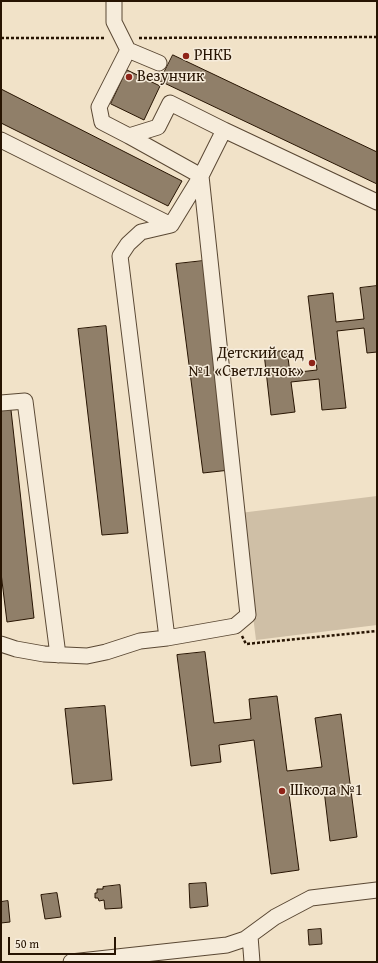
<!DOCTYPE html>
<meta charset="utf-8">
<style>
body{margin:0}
#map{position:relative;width:378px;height:963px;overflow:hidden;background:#f1e2c8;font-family:"Gentium Book Plus",serif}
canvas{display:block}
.frame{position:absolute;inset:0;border:2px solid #271402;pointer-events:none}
.scale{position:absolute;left:8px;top:937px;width:108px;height:18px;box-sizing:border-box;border:2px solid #271402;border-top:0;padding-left:5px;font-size:12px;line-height:14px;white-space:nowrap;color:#271402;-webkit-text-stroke:3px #f6ecdb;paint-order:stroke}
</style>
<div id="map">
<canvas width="378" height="963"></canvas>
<div class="frame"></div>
<div class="scale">50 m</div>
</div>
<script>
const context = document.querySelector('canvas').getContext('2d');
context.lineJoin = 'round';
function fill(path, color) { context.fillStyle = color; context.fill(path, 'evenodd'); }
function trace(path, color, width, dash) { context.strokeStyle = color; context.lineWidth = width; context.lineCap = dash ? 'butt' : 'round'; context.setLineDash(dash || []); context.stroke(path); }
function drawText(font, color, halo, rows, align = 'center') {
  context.font = font + ' "Gentium Book Plus",serif'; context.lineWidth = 3; context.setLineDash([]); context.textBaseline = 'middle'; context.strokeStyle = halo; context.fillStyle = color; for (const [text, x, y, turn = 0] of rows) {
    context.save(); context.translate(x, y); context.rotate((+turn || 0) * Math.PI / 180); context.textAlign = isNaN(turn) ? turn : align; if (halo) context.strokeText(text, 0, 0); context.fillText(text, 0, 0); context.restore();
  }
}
fill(new Path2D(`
 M377,496V625L256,640L240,513Z`), '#cfbfa6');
const building = new Path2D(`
 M173,55L377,152V184L160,81Z
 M127,70L160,86L144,120L111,104Z
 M1,89L182,181L168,206L1,123Z
 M203,261L230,470L203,473L176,264Z
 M377,286V352L367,353L364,328L337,331L346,408L322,410L319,379L291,382L295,412L271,415L264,353L287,350L290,373L317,370L308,296L333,293L336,322L364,319L360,288Z
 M106,326L128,533L102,535L78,329Z
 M11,410L34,618L7,622L1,573V411Z
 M205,652L214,723L251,719L249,699L277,696L287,771L322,767L315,718L341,714L357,837L330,841L324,790L289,794L299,870L271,874L254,740L219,745L221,762L191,766L177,655Z
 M105,706L112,780L73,784L65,709Z
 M206,883L208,906L190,908L189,884Z
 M120,885L122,908L105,909L104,900L99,901L98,898H95V893H97V889H103V887Z
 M57,893L61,917L45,919L41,895Z
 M8,901L10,922L1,923V902Z
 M321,929L322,944L309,945L308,930Z`);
fill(building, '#907f69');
trace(building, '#271402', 1);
const minor = new Path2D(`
 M114,1V22L128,50L99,107L102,122L129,136
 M128,50L159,63
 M1,140L171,225
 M1,403L25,401L58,655
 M167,638L120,256L128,244L141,232L171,225L201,176L129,136L158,127L170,103L224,130L377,202
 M1,644L16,649L44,654L87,656L106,652L140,641L167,638L235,626L248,615L201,176L224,130
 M250,936L252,962
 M71,962L227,945L245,939L275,917L311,898L377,890`);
trace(minor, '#5a4834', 17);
trace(new Path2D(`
 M1,38H106
 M139,38L377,37
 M242,636L246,644L377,631`), '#271402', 2.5, [3, 2]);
trace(minor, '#f6ecdb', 15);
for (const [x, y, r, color] of [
 [186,56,4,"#8f2418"],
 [129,77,4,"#8f2418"],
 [312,363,4,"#8f2418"],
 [282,791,4,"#8f2418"]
]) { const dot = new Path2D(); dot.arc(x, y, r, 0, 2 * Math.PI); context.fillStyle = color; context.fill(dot); trace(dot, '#f6ecdb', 1.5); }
drawText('16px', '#271402', '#f6ecdb', [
 ["РНКБ",194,56],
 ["Везунчик",137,77],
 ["Детский сад",304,354,"right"],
 ["№1 «Светлячок»",304,372,"right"],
 ["Школа №1",290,791]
], 'left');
</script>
